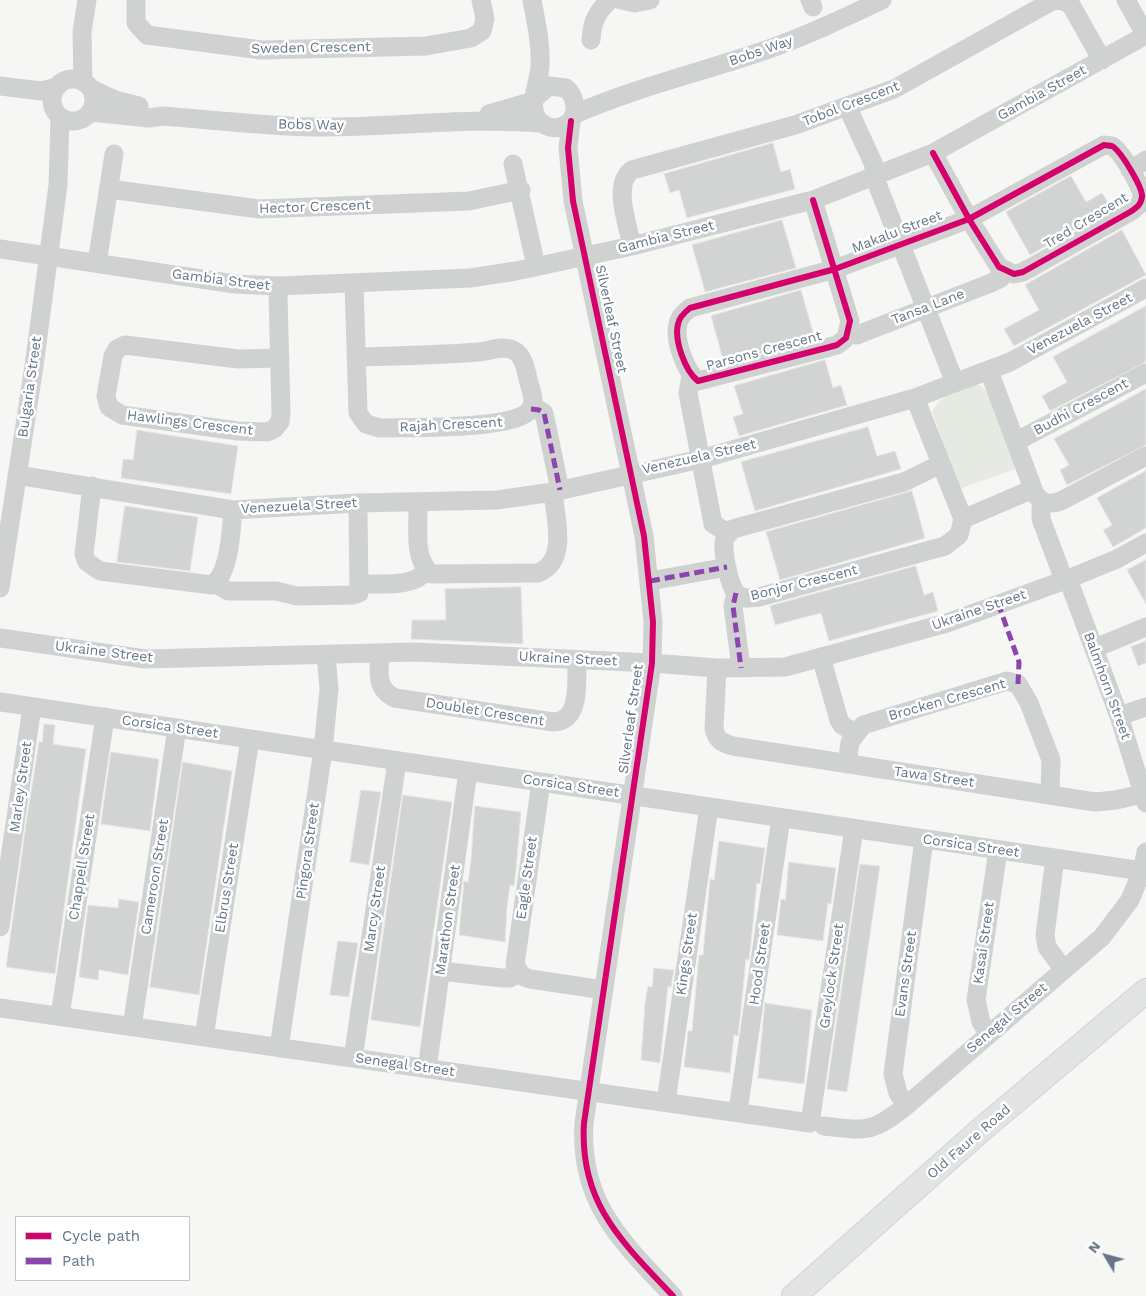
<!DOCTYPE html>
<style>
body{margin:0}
#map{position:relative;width:1146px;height:1296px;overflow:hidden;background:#f6f7f5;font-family:"Work Sans",sans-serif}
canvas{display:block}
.legend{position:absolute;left:15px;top:1216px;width:175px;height:65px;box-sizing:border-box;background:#fff;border:1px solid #c1c8cf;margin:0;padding:6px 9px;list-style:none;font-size:15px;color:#657687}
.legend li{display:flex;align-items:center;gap:10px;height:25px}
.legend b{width:25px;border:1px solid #c1c8cf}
.north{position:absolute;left:1081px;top:1231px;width:50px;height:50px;-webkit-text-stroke:4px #fff;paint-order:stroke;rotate:307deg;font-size:14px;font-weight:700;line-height:20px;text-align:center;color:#657687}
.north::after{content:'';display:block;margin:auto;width:18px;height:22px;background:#657687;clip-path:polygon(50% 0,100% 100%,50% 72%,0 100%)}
</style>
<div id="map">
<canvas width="1146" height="1296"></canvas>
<ul class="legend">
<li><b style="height:6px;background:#d6006c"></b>Cycle path</li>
<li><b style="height:6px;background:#8e44ad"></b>Path</li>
</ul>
<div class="north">N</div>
</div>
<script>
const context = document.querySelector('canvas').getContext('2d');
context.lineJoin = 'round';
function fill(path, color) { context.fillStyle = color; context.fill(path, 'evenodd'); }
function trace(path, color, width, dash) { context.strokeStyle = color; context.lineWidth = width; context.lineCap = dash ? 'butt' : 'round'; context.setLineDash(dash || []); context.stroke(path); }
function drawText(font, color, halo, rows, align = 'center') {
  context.font = font + ' "Work Sans",sans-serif'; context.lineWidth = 5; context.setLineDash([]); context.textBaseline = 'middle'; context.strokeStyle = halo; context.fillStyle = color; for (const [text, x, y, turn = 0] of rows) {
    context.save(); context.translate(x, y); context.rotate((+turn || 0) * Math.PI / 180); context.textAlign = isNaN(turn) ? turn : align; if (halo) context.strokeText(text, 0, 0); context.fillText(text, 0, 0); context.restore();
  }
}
fill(new Path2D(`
 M977,384L989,392L1018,468L959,489L932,411L940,400Z`), '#e6eae3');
const building = new Path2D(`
 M773,143L781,172L790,169L795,189L687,218L679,190L670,193L664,174Z
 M1071,176L1086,202L1102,193L1112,209L1030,255L1006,212Z
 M782,220L796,268L705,292L692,245Z
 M1122,230L1146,275L1014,346L1004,329L1039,310L1025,285Z
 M801,290L815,339L724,363L711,316Z
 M1146,306V362L1050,411L1042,396L1067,382L1053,357Z
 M825,360L833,388L841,385L847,405L739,436L733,417L743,414L734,386Z
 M1146,389V445L1067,485L1060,470L1069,465L1054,439Z
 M868,427L877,456L895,451L901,469L755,511L741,462Z
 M137,430L238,446L231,494L121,478L123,459L133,460Z
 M1146,471V528L1113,547L1103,530L1112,525L1097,498Z
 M912,491L925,538L780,580L766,532Z
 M125,506L198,517L190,571L117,562Z
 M1146,560V604L1127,570Z
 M916,566L924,595L933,592L938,611L829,641L821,613L775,625L770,606Z
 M521,587L523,644L411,639L412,620H446L445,589Z
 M1146,641V663L1138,666L1131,647Z
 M44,724L55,725L53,744L86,749L55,974L6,967L27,817L39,742H42Z
 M111,752L159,759L150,831L101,824Z
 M183,762L232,771L199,995L150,987Z
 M361,790L381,792L369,865L350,862Z
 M403,795L452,802L420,1027L371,1020Z
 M475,806L521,812L516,870L514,886L510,885L507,907L505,942L459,935L464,881L468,882L471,860Z
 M719,841L765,848L760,884L757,883L751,943L749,960L746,959L740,1019L738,1036L734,1035L730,1073L684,1067L688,1031H692L699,955H703L710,879L714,880Z
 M789,862L836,868L831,904L828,903L823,941L777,935L781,899L785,900Z
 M860,864L880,866L847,1092L827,1089Z
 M119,899L139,902L128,975L99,970L98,980L79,977L88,905L118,908Z
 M338,941L358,943L349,997L330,995Z
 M654,968L674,970L671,987L668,986L660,1063L641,1060L645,1003L648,986L652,987Z
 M765,1003L812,1010L804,1084L758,1078Z`);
fill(building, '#d2d3d3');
trace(building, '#e6e6e5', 1);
const major = new Path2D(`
 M794,1296L982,1129L1146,991`);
trace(major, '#d2d4d4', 26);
trace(new Path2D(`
 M136,0V23L147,35L261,50L426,46L471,38L482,31L485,19L481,0
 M532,0C536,22 541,43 540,65C540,79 531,97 534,110C536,122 548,130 560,127C579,122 579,100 566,88L549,86L536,97
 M621,0L635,3L650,0
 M810,0L813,7
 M1126,0L1146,36
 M591,40C592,23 596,12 610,0
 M52 100a21 21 0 1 1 42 0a21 21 0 1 1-42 0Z
 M83,82L82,32L87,0
 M0,86L41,91L57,87
 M91,89L115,100L139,106
 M847,106L874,165V176L955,383
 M91,112L149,118L163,116C213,120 263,126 312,127C389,128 465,117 541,123
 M489,114L534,101
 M575,114C637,87 702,72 766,50C806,36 844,18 882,0
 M571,121L568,148L573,201L644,536L653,622L652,663L584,1123C579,1203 622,1242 673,1296
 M513,164L536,266
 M1130,170L1146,160
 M109,189L259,209L469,201L521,190
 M813,200L850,321L846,338L837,345L826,348L698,381C685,371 674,340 678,324C679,317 685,312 690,308L835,269L969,219L1104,145C1105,145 1111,146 1112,146C1121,151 1143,188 1142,197C1141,205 1136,208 1130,212L1023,272L1014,274L999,267L969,219L933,153
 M632,246C628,225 612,184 632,170L795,125L894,89L1052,1L1061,0L1071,5L1102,60
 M0,249L235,284L278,286L470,278L516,271L632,246L813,200L933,153L1146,35
 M97,263L114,154
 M354,283L358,413L366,424L380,428C407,427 519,431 531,408C536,400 530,388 528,379C526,369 523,354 513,350C502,345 490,351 479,352C439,355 398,356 357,357
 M278,286V293L281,413L280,422L274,429L267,432L238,431L122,415L109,407L106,396L113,356L117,349L125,345L238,359L280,358
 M847,334L857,335L991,283L1001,278L1006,272
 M989,371L1035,494C1042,504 1050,505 1061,501L1146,456
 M691,376L688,393L713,524L729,533
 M915,398L963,519L959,535L945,546L759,597C751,598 743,600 737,594C729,587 721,547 725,538C727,535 730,532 733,529L904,482L941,464
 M531,409L539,410L544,413L560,490
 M1017,441L1146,373
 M17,475L233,510L357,503L497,500L553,492L701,459L915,398L1010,362L1146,288
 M92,486L84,554L87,562L100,571L212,585C230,574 231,530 233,510
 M418,502C419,524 412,560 432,574L538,573C569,561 555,517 553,492
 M1045,503L1041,509V519L1064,580
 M963,519L1033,489
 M1068,579L1119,716L1146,803
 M650,581L727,567
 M214,583L228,591H276L297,596L353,595L359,593L358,511
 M359,584C381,583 412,588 427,571
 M0,588L34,366L58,185L60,118
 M736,593L733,606L741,668
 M0,638L145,659L414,652L652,663L717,668L785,667L947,623L1068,579L1117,559L1146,543
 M1095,648L1146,627
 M380,653C379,671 375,689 395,698L553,722C582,721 576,681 577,661
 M821,657L839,720L842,725L855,733
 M717,668L714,728C716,740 722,743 733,746L1095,802L1116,800L1146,793
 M0,702L1142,871
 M1119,716L1146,707
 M847,764L850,742L863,725L1007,681L1018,684L1029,703L1051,760L1050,793
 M541,782L515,965L522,976L530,979L604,990
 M1055,858L1045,935L1047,947L1064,970
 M0,927L32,707
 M441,971L502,978H510L519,973
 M0,1008L810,1123L854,829
 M60,1016L105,717
 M132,1027L177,728
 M988,1033L981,1022L976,1000L998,850
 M204,1037L250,739
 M279,1048L323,750L329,689L326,655
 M353,1058L397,761
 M427,1069L468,771
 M666,1102L709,807
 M906,1106L898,1093L893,1074L924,839
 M738,1111L781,818
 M824,1126C867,1131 872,1133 906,1106L1102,937L1130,900L1142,871L1146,852`), '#d0d2d2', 19);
trace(major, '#e2e3e3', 24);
trace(new Path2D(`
 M531,409L539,410L544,413L560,490
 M650,581L727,567
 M736,593L733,606L741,668
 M998,603L1019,662L1018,684`), '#8e44ad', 5, [10, 5]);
trace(new Path2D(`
 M571,121L568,148L573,201L644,536L653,622L652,663L584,1123C579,1203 622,1242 673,1296
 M813,200L850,321L846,338L837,345L826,348L698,381C685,371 674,340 678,324C679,317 685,312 690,308L835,269L969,219L1104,145C1105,145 1111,146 1112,146C1121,151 1143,188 1142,197C1141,205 1136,208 1130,212L1023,272L1014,274L999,267L969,219L933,153`), '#d6006c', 6);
drawText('14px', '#657687', '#fff', [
 ["Sweden Crescent",311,48,-1],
 ["Bobs Way",761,51,-19],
 ["Gambia Street",1042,93,-29],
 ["Tobol Crescent",851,104,-21],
 ["Bobs Way",311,125,1],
 ["Hector Crescent",315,207,-2],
 ["Tred Crescent",1086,221,-31],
 ["Makalu Street",897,232,-21],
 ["Gambia Street",666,237,-14],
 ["Gambia Street",221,280,7],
 ["Tansa Lane",928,307,-21],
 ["Silverleaf Street",611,319,78],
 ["Venezuela Street",1080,324,-28],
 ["Parsons Crescent",764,351,-15],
 ["Bulgaria Street",30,387,-82],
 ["Budhi Crescent",1081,407,-28],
 ["Hawlings Crescent",190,423,7],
 ["Rajah Crescent",451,425,-3],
 ["Venezuela Street",699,457,-13],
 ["Venezuela Street",299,506,-3],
 ["Bonjor Crescent",804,583,-14],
 ["Ukraine Street",979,610,-19],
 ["Ukraine Street",104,652,7],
 ["Ukraine Street",568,659,3],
 ["Balmhorn Street",1107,686,70],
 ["Brocken Crescent",947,700,-16],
 ["Doublet Crescent",485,712,9],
 ["Silverleaf Street",631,719,-82],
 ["Corsica Street",170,727,8],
 ["Tawa Street",934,777,8],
 ["Corsica Street",571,786,8],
 ["Marley Street",21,787,-82],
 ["Corsica Street",971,846,8],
 ["Pingora Street",308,851,-82],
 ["Chappell Street",82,867,-81],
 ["Cameroon Street",155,877,-81],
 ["Eagle Street",527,878,-82],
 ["Elbrus Street",227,888,-81],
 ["Marcy Street",375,909,-82],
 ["Marathon Street",448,920,-82],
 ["Kasai Street",984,943,-82],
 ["Kings Street",687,954,-82],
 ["Hood Street",760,964,-82],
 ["Evans Street",906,974,-82],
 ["Greylock Street",832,976,-82],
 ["Senegal Street",1007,1018,-40],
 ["Senegal Street",405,1065,8],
 ["Old Faure Road",969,1142,-41]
]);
</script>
